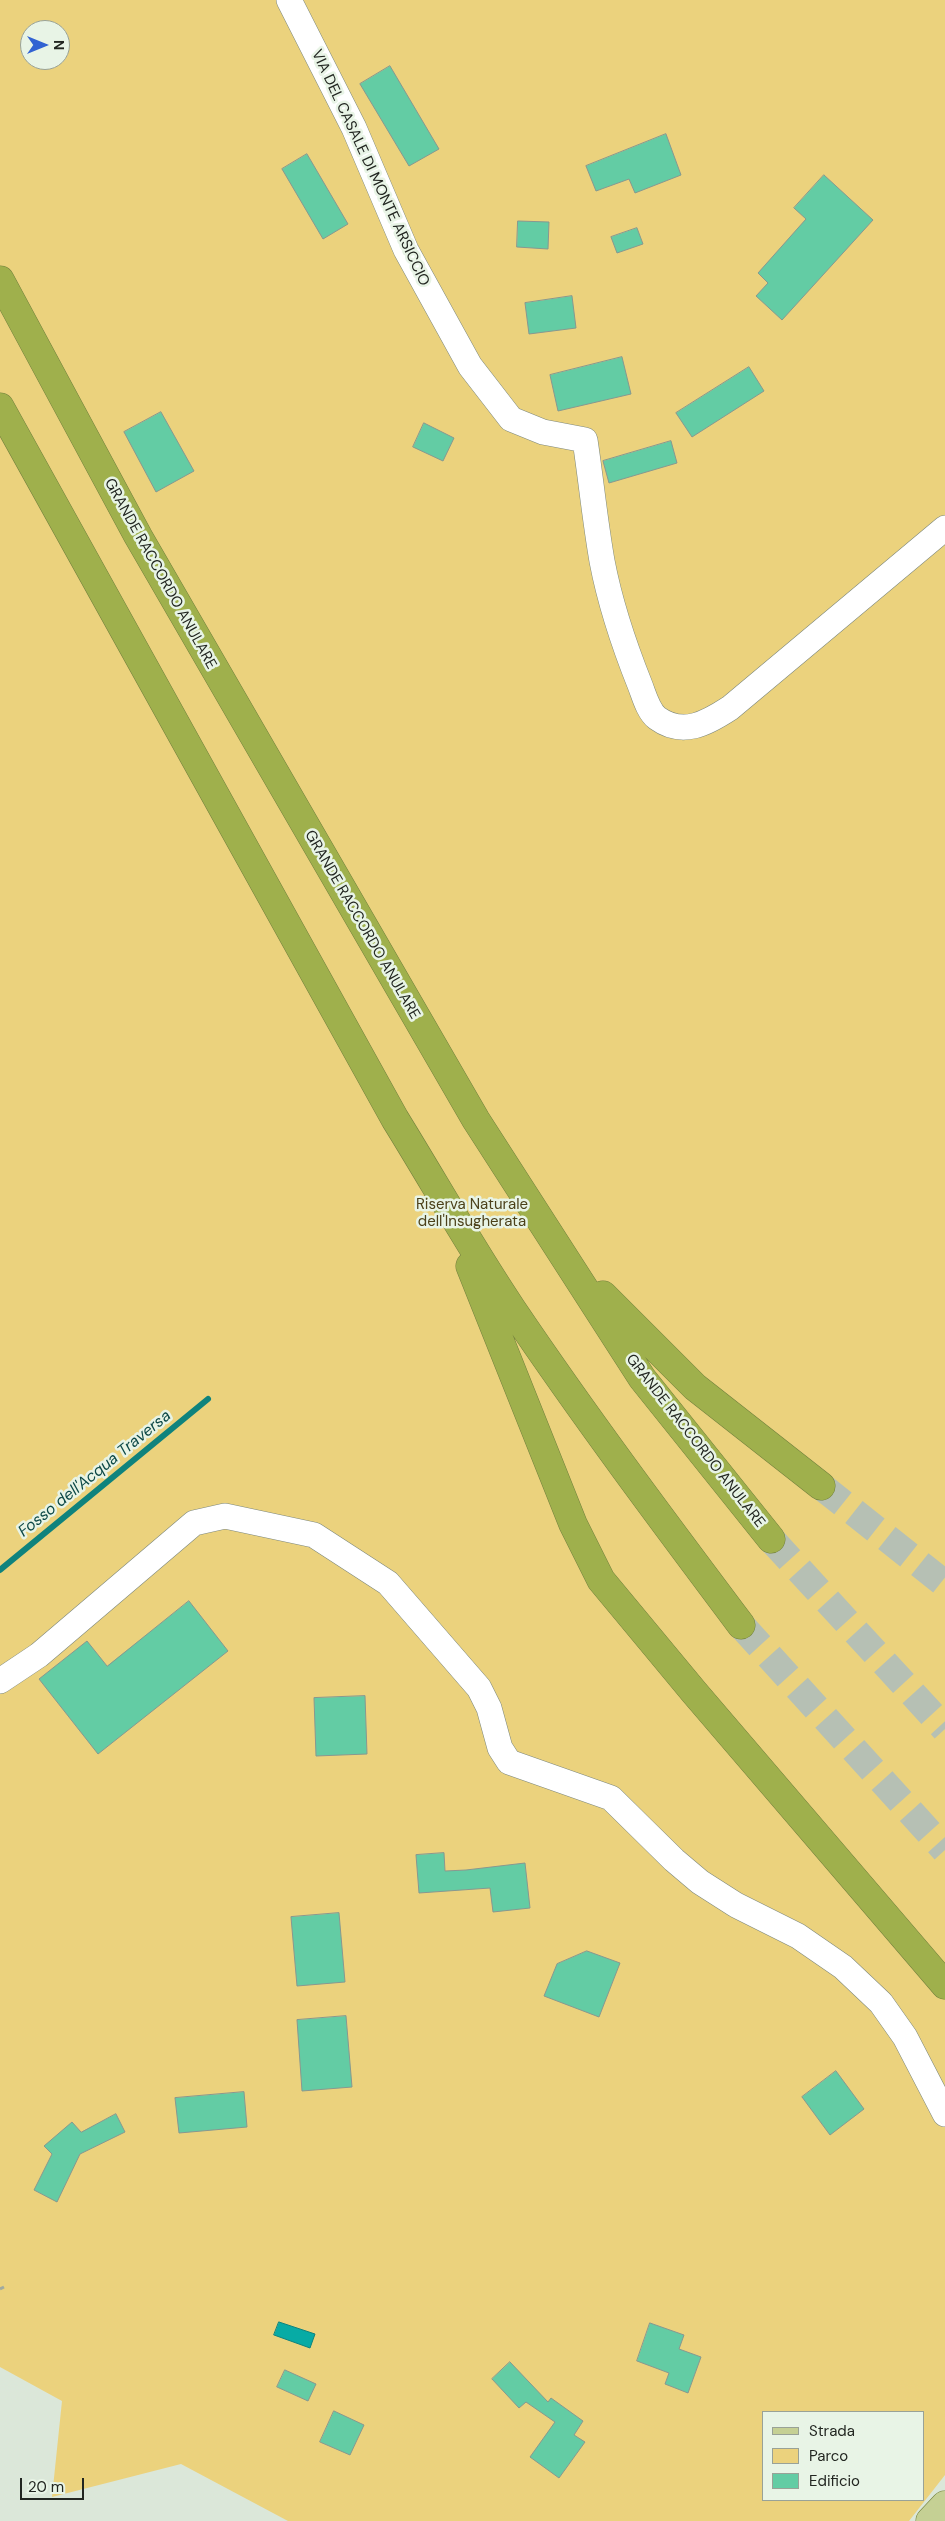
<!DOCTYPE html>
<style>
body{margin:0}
#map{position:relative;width:945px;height:2521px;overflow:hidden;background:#dbe7d9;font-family:"DM Sans",sans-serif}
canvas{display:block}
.legend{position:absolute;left:762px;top:2411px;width:162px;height:90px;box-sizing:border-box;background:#e8f4e6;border:1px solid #99a297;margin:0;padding:6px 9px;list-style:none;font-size:15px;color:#222621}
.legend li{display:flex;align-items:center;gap:10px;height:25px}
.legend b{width:25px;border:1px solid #99a297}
.north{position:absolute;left:20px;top:20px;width:50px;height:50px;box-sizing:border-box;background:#e8f4e6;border:1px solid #99a297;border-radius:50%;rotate:90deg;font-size:14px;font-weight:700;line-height:20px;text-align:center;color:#222621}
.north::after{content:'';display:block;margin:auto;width:18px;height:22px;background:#3263d2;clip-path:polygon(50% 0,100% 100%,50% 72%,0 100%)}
.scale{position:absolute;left:20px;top:2478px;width:64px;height:22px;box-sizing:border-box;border:2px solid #222621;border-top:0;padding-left:6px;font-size:15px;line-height:18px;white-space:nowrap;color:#222621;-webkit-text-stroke:4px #e8f4e6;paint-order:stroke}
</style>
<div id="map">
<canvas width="945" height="2521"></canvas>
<ul class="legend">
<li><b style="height:6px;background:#c5d094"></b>Strada</li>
<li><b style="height:14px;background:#ebd27d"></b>Parco</li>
<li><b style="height:14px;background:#63cca4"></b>Edificio</li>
</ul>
<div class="north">N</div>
<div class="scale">20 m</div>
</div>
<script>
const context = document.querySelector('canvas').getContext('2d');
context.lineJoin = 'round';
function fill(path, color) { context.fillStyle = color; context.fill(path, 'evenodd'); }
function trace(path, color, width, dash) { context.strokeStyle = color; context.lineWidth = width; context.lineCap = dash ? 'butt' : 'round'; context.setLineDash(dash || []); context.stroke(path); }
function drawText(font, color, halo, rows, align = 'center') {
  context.font = font + ' "DM Sans",sans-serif'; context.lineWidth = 5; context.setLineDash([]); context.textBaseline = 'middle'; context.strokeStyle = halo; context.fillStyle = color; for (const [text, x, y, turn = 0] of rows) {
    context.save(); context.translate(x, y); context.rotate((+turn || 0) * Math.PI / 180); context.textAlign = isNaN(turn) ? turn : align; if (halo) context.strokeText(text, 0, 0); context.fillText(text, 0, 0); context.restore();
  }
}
fill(new Path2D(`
 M0,0H945V2475L909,2521H288L181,2464L52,2497L62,2401L0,2367ZM30,30H60V60H30ZM764,2412H924V2500H764Z`), '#ebd27d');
const water = new Path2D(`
 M279,2322L315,2334L310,2348L274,2335Z`);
fill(water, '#07aba5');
trace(water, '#0f837d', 1);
trace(new Path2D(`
 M0,1570L208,1399`), '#0f837d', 6);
const building = new Path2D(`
 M390,66L439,149L409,166L360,84Z
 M666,134L681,175L635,193L629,179L596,191L586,166Z
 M307,154L348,224L323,239L282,169Z
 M824,175L873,220L782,320L756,296L768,283L758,273L806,219L794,208Z
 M518,221L549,222L548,249L517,247Z
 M637,228L643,244L617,253L611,237Z
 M572,296L576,328L529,334L525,303Z
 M622,357L631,394L558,411L550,375Z
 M749,367L764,391L692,437L676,413Z
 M161,412L194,471L156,492L124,432Z
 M424,423L454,438L443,461L413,447Z
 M671,441L677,463L609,483L603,461Z
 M189,1601L228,1651L98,1754L39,1679L87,1641L107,1666Z
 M365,1696L367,1754L316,1756L314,1698Z
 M444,1853L445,1871L466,1870L525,1863L530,1908L493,1912L490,1888L419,1893L416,1855Z
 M339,1913L345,1982L297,1986L291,1917Z
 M587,1951L620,1963L599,2017L544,1996L557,1964Z
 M346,2016L352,2087L302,2091L297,2020Z
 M836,2071L864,2109L830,2135L802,2097Z
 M244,2092L247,2127L179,2133L175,2098Z
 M116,2114L125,2132L80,2154L57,2202L34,2190L52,2154L44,2146L72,2122L81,2132Z
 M650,2323L684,2335L679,2349L701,2357L688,2393L665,2384L669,2373L637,2361Z
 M510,2362L548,2402L551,2398L583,2421L574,2435L585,2442L559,2478L530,2457L555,2422L526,2402L519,2408L492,2379Z
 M285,2370L316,2384L308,2401L277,2387Z
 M334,2411L364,2425L350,2455L320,2442Z`);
fill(building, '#63cca4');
trace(building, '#889890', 1);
trace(new Path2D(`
 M821,1486L945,1584
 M771,1539L945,1729
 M741,1625L945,1850`), '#b6c0b4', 28, [28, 14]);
const minor = new Path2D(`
 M289,0L354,128L406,250L470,366L511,419L543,432L585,440C591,480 595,521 602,561C610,603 624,645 640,685C644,695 648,711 657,718C683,737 707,723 730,708L945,528
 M0,1681L39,1655L194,1523L225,1516L314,1535L388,1583L479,1688L489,1708L500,1748L509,1762L611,1798L674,1860L700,1882L736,1905L798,1936L843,1967L881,2003L905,2037L945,2114`);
const primary = new Path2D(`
 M930,2521L945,2505`);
const motorway = new Path2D(`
 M0,280L138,536L476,1120L642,1378L771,1539
 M0,407L395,1119C434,1182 471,1248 512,1309C585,1417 663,1521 741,1625
 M470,1266L573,1524L601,1580L694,1692L945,1985
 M603,1295L695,1387L821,1486`);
trace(minor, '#7e887c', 26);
trace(primary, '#73803d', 29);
trace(motorway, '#73803d', 29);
trace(new Path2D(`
 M0,2289L4,2287`), '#a1aa9f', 3, [5, 2.5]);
trace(minor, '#fff', 25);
trace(primary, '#c5d094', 28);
trace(motorway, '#9fb04c', 28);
drawText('15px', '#222621', '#e8f4e6', [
 ["VIA DEL CASALE DI MONTE ARSICCIO",370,168,65],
 ["GRANDE RACCORDO ANULARE",160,574,61],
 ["GRANDE RACCORDO ANULARE",362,925,60],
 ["GRANDE RACCORDO ANULARE",695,1441,52]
]);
drawText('15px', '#4c411a', '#e8f4e6', [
 ["Riserva Naturale",472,1205],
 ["dell'Insugherata",472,1222]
]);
drawText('italic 16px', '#0c4846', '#e8f4e6', [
 ["Fosso dell'Acqua Traversa",95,1474,-39]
]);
</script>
